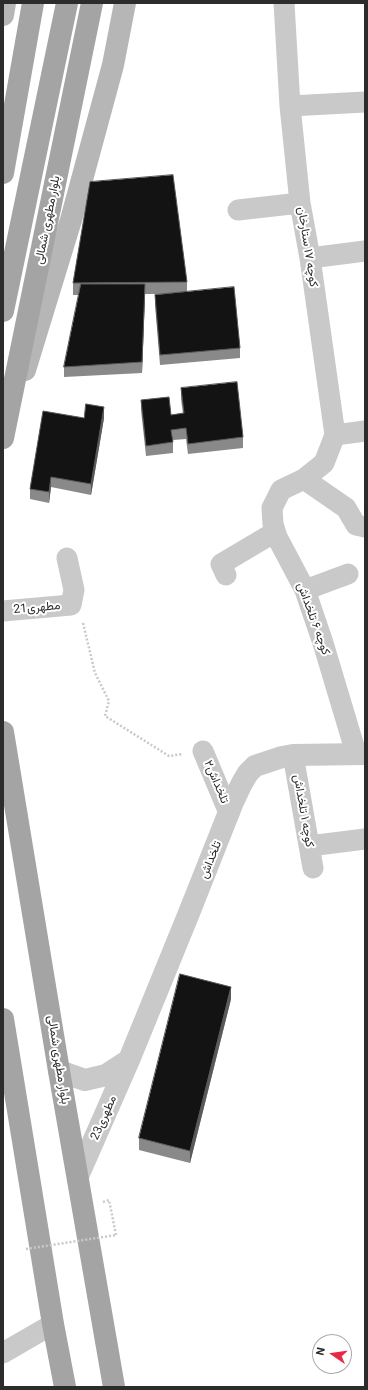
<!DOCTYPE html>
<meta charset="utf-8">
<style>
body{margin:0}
#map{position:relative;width:368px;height:1390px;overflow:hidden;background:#fff;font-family:Roboto,sans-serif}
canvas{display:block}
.frame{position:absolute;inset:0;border:4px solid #2c2c2c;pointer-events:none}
.north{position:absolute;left:312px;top:1334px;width:40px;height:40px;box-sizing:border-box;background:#fff;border:1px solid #ababab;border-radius:50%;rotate:283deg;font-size:11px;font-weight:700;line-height:16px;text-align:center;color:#2c2c2c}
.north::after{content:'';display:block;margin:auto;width:14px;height:18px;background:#e82945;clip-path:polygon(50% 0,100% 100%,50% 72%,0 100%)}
</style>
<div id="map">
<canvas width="368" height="1390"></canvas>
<div class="frame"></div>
<div class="north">N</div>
</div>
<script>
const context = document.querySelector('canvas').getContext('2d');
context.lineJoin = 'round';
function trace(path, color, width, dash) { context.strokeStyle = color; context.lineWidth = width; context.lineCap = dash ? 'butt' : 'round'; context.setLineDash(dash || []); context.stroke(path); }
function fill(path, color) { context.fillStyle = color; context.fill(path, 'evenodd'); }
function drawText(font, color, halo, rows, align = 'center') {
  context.font = font + ' Roboto,Vazirmatn,sans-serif'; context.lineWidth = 4; context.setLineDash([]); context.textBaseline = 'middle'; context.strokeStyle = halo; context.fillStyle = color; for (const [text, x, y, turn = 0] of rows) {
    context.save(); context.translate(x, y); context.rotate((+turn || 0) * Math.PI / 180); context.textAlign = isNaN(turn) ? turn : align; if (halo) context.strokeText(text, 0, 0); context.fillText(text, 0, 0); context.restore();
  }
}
trace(new Path2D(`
 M83,623L95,673L109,701L105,716L169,756L183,754
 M103,1202L109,1200L116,1235`), '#c9c9c9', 2.5, [2, 2]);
trace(new Path2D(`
 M284,3L290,106L300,203L310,258L335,435L324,463L304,479L281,490L272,508L273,524L277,537L305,590L323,643L356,753
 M290,106L365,102
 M238,210L300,203
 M310,258L365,251
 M335,435L365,431
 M304,479L346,508L356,525L365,527
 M226,575L221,564L275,532
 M305,590L348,574
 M3,611L71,605L74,590L67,558
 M203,751L229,813
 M293,755L313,868
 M309,846L365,839
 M3,1353L53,1324`), '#c9c9c9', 21);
trace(new Path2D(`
 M59,1071L85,1080L106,1075L129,1060
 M78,1176L129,1060L189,913L233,802L242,783L248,773L255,766L282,757L293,755L365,754`), '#c9c9c9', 22);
trace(new Path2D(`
 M3,15L5,3
 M25,370L71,220L113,65L125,3`), '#b6b6b6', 22);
trace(new Path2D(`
 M3,173L33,3
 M3,311L67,3
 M3,438L92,3
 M3,732L59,1071L114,1387
 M3,1019L53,1324L65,1387`), '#a4a4a4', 22);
trace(new Path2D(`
 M26,1249L116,1235`), '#c9c9c9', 2.5, [2, 2]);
fill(new Path2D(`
 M187,282V292L240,348V358L160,365L155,305V295L158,294H145L142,373L64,377V367L79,295H73V283Z
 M181,388L243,437V448L188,454L186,439L173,440V453L146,456L141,410V400L171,415L183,414L181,399Z
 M104,418L91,495L51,487L49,503L30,499V489Z
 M231,999L190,1163L139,1150V1138Z`), '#898989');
fill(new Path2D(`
 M145,284V294L142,373V362Z
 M104,407V418L91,495V484Z
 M51,477V487L49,503V492Z
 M231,987V999L190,1163V1151Z`), '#5a5a5a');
const building = new Path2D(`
 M173,175L187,282L73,283L90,182Z
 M81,284H145L142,362L64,367Z
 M234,287L240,348L160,355L155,295Z
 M237,382L243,437L188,444L186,428L171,430L173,442L146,446L141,400L169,397L171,415L184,413L181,388Z
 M86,404L104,407L91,484L51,477L49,492L30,489L43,411L84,418Z
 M180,974L231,987L190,1151L139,1138Z`);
fill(building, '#131313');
trace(building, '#5a5a5a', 1);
drawText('12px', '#2c2c2c', '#fff', [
 ["بلوار مطهرى شمالى",48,220,-79],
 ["کوچه ۱۷ ستارخان",307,247,81],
 ["21مطهرى",37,608,-5],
 ["کوچه ۶ تلخداش",313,619,70],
 ["۲تلخداش",216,782,67],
 ["کوچه ۱ تلخداش",303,811,80],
 ["تلخداش",211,860,-68],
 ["بلوار مطهرى شمالى",58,1060,81],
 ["23مطهرى",104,1118,-66]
]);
</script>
